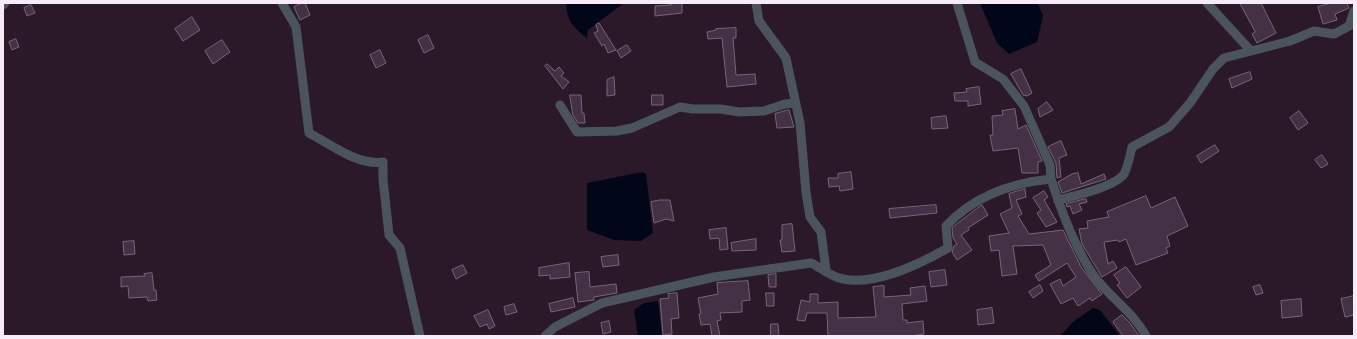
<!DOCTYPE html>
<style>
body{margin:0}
#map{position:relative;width:1357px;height:339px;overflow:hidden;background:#2b192a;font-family:Figtree,sans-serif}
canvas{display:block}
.frame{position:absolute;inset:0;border:4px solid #f7ebf7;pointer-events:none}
</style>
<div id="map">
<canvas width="1357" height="339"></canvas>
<div class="frame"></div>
</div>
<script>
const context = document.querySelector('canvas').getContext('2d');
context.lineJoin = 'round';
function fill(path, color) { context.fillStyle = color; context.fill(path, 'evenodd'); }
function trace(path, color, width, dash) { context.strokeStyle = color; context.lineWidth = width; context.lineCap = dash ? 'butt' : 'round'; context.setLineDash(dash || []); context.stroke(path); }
fill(new Path2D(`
 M567,3H624L588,30L587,38C576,31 564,17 567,3Z
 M980,3H1038L1043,16L1037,42L1009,54L997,43Z
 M642,172L646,174L653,233L641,241L614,240L587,230V183Z
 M658,301L662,336H638L634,310L644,303Z
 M1093,308L1100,310L1120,336H1060L1073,322Z`), '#010719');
const building = new Path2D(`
 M302,3H305L310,15L300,20L294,7Z
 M670,3H682V13L655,16V6L671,5Z
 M1240,3H1261L1276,33L1257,43L1252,34L1255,32Z
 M1332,3H1347L1349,8L1335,14L1337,20L1323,24L1318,7Z
 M31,5L35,13L27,16L24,8Z
 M192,17L200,30L183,41L175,29Z
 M599,23L616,50L608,53L604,44L602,46L594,33L598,31L596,25Z
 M736,28V38H733L736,75L755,74L756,84L727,87L722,38L708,39L707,32L716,30V29Z
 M428,35L434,48L424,53L418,40Z
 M16,39L19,47L12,50L9,42Z
 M222,40L230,52L213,64L205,51Z
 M627,45L631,51L621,58L617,51Z
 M380,50L386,63L376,68L370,55Z
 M547,64L555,71L559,67L564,73L561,76L569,82L563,89L545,66Z
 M1021,69L1032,93L1027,96L1023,95L1011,74Z
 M1250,72L1252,79L1232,88L1229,79Z
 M614,77L615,95L607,96V80Z
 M979,87L981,104L968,106V101H955L954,93L967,92L966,89Z
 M570,95H581L582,113H584L585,123H578L573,115Z
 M652,95H663V105H652Z
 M1047,102L1053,110L1040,117L1038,109Z
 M1015,109L1018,129L1026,125L1042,161L1038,162V173H1022L1018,148L993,151L990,135H993L992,116L1003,115L1002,111Z
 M789,110L794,127L777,128L775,114Z
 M1299,111L1308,123L1298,130L1290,118Z
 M946,116L948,128L932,129L931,118Z
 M1061,141L1067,155L1059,158L1061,177L1057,178L1056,163L1048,147Z
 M1215,145L1219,151L1201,163L1197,156Z
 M1322,155L1328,164L1321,168L1315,160Z
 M851,172L853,189L840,191L839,186L829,187L828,178H838V174Z
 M1078,173L1081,184L1104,174L1106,179L1062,193L1058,182L1072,174Z
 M1025,189L1026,197L1016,200L1022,214L1018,216L1029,234L1063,230L1081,267L1102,294L1092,301L1090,298L1078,306L1073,298L1061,304L1050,284L1060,279L1063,286L1076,277L1067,263L1039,281L1035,275L1051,265L1043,245L1013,246L1017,274L1002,276L999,250L991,251L989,236L1009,233L1000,214L1012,208L1009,194Z
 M1044,191L1048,197L1044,200L1057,222L1046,227L1037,213L1041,210L1033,198Z
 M1146,196L1151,208L1175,197L1188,226L1167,236L1170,246L1166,248L1168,253L1136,265L1126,239L1119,242L1118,240L1104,242L1108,264L1113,261L1117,268L1102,277L1082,244L1079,229L1088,228L1087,221L1109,217L1107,212Z
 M1086,199L1087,202L1079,204L1082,210L1073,214L1070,206L1067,207L1066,204Z
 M660,200H670L674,221L666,219L654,223L651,202Z
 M936,205L937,213L890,218L889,209Z
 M982,205L988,215L968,228L969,230L961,235L972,250L957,260L952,252L954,246L957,244L953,238L952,228Z
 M792,224L795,251L782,252L780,240H782V225Z
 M726,228L728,249L720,250L719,238L710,239L709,230Z
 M756,239V250L732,251L731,243Z
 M134,241L135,254L124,255L123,242Z
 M618,255L619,265L603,267L601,257Z
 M569,263L570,277L550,279V275L539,276V268Z
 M463,265L467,273L456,279L452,270Z
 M1126,267L1141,287L1127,298L1117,285L1120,283L1114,275Z
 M945,270L947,285L931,287L929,272Z
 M589,272L590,287L616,284L617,293L594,297V300L578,302L575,273Z
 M152,273L154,290H156L157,300L148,301L147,297L129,298L128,286L121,287V277L145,276L144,274Z
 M776,274V287H769L768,275Z
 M748,281L750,300L742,301V312L720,313L721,320L717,321L720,336H712L710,324L701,325L699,314H701L698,298L718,294L717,283Z
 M1040,285L1043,291L1033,298L1029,292Z
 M1260,285L1263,293L1256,295L1253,287Z
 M884,286V297L911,295L910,288L925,286L927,301L902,304L903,320H907V323L923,321L924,334L911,336H828L827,313H807L805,321L797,320L801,300L810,302V294H818V303L838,302V318L876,317L873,287Z
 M677,293L679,318L671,319L672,334L663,335L660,299L669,298L668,294Z
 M766,293H774V306H767Z
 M1354,296V315L1345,317L1341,299Z
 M573,298L575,307L551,312L549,304Z
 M1301,299L1302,316L1282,318L1281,301Z
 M514,304L517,312L506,315L504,307Z
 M992,308L994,323L978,325L977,310Z
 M488,310L495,326L489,329L487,324L480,327L474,316Z
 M1122,315L1130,323L1139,336H1123L1113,322Z
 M609,321L611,332L603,334L601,323Z
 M771,324H778L779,336H771Z`);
fill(building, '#443146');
trace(building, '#79657b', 1);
trace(new Path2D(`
 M282,3L296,27L309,133C330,144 358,166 383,162V179L389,235L400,248L420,336
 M756,3L759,21L786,58L800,123L806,192L810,217L821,232L826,270
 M957,3L975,62L1003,79L1024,106L1050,165L1051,179L1058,200C1074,196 1115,187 1124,174C1128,167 1130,155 1132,147L1169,127L1190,103L1213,69L1224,58L1290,41L1314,31L1334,34L1349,26L1354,11
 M1207,3L1251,51
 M3,5L5,3
 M560,105L577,132L617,131L632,128L680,107L693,109H721L739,112L764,111L785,104L795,103
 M1058,200C1067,225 1077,250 1092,273C1107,296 1132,310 1146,336
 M545,336L555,327L602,303L714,277L811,263C818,266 825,272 832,275C864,292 920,264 948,248L946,226C973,197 1011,183 1051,179`), '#4b545d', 9);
</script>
